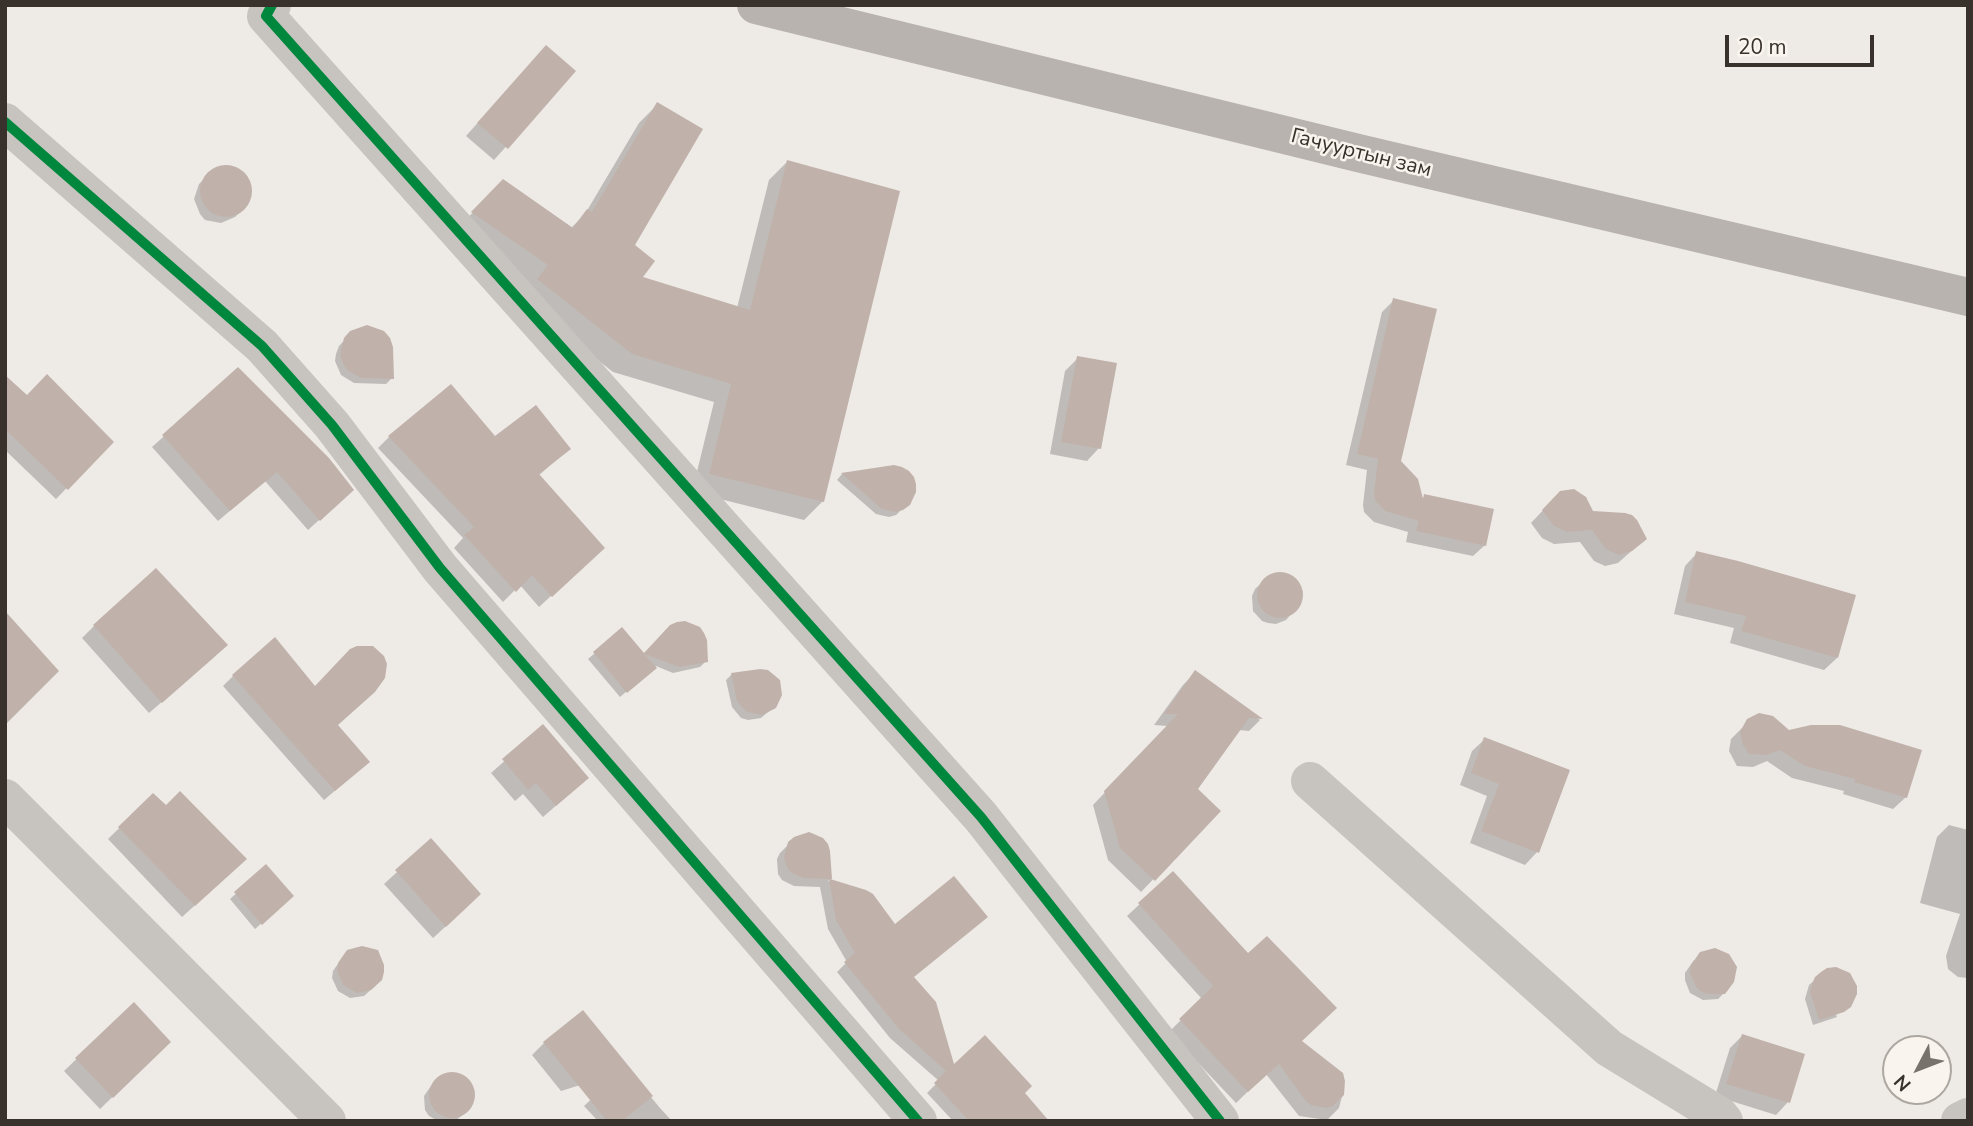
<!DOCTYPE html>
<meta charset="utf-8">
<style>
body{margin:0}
#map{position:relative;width:1973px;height:1126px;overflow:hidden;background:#eeeae6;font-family:"Nunito Sans",sans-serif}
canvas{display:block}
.frame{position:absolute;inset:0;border:7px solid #38312c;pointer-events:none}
.north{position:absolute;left:1882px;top:1035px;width:70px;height:70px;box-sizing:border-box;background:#f9f5ee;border:2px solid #aca7a0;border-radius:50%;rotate:228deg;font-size:19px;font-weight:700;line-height:28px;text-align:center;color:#38312c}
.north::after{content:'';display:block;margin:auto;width:24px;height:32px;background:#78726d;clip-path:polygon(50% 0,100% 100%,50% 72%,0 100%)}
.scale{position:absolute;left:1725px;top:35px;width:149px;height:32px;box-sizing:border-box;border:4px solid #38312c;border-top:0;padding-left:9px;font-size:21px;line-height:24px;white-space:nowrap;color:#38312c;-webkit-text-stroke:5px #f9f5ee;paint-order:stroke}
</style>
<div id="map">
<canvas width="1973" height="1126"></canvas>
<div class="frame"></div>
<div class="north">N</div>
<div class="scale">20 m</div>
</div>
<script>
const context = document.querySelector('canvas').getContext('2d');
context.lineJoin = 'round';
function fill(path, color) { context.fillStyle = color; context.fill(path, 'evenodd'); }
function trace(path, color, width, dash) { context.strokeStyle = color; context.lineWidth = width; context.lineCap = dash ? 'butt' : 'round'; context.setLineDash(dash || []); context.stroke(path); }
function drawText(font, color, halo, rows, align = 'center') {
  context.font = font + ' "Nunito Sans",sans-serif'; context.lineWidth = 5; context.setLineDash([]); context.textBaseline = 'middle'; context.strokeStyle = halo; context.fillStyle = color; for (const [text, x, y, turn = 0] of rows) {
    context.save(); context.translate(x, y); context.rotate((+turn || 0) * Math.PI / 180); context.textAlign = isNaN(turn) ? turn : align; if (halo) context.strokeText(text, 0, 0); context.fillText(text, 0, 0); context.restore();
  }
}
fill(new Path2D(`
 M534,60L574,71L494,160L466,136Z
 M658,104L632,246L640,278L737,308L769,180L787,162L823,501L804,520L692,492L714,402L613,372L520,299L454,231L504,182L571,228L585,214L639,123Z
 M219,167H228L243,173L248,180L250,188L248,204L235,217L221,223L205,220L200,214L194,199L199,184L212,171Z
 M1394,300L1399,461L1421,500L1425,496L1485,545L1473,556L1406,542L1408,532L1374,522L1364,512L1363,505L1367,470L1346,465L1382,312Z
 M351,333L392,378L386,384L354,383L341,375L335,361L336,354L339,346Z
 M1078,358L1099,448L1087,461L1050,454L1065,371Z
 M238,370L340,501L308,530L265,481L218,521L152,447Z
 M5,377L27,397L112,442L56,499L5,450Z
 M451,387L495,439L569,449L538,476L591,559L539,607L520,585L503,602L454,548L463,538L378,448L389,437Z
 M894,467L902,509L896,515L889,517L876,514L837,480L842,474Z
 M1548,505L1592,513L1645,539L1618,563L1605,566L1594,561L1580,542L1554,544L1542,538L1531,523Z
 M1697,553L1837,658L1824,670L1730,643L1734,628L1674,614L1685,566Z
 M1281,574L1294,579L1298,585L1301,598L1299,605L1286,620L1276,624L1268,623L1262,621L1253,611L1252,596L1255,589L1267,578Z
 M94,626L214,657L149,713L82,638Z
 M671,627L706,661L700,667L673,673L656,666L620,697L588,659L622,630L643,655Z
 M1195,673L1260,720L1249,731L1238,730L1196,789L1219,811L1141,892L1108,860L1093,805L1168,726L1154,725L1183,685Z
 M732,674L774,707L761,718L748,720L741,718L732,707L726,680Z
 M233,676L315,688L336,725L357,772L324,800L223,686Z
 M1753,717L1788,732L1906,797L1893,809L1843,794L1844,791L1792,778L1767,761L1753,767L1737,766L1729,751L1731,739Z
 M543,727L574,790L543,817L523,794L515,801L491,773Z
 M1485,739L1537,852L1525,865L1470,843L1487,796L1460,785L1472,751Z
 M153,795L233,871L182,917L108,839Z
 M1949,825L1968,830V978L1958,977L1948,969L1946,956L1960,914L1920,903L1937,837Z
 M795,838L830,879L828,881L866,892L912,978L953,1068L1023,1093L1047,1121H953L927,1093L939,1081L890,1038L837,972L847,962L828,929L820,887L794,886L782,880L778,874L777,859L780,853Z
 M431,841L467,907L433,938L384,884Z
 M266,867L286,902L255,929L230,899Z
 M1172,874L1248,956L1300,1042L1344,1088L1339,1108L1327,1120L1299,1116L1266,1074L1236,1103L1169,1032L1202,999L1127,916Z
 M342,958L376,985L364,996L350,998L338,991L332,978L333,971Z
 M1694,960L1724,993L1718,999L1703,1000L1690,993L1685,980V973Z
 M1816,979L1849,1007L1836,1015L1837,1017L1813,1025L1805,999L1809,985Z
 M133,1005L157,1054L100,1109L64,1071Z
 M1742,1036L1803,1055L1788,1102L1776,1115L1715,1096L1730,1048Z
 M544,1043L612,1075L561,1091L532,1055Z
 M626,1067L660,1108L672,1121H598L584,1106Z
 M446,1074L460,1075L471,1084L473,1097L465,1113L455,1121H438L429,1116L425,1110L424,1096L433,1083Z`), '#0003');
fill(new Path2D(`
 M546,45L576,71L508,149L477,123Z
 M657,102L703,129L635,245L655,261L643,277L750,310L787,160L900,191L824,502L709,474L731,384L632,354L537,279L548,265L471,212L503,179L573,228L587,209L592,212Z
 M200 191a26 26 0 1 1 52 0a26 26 0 1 1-52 0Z
 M1393,298L1437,309L1401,461L1418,479L1423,499L1424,494L1494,509L1486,546L1416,531L1419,521L1385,511L1375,500L1374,492L1378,459L1357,454Z
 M367,325L384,331L390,338L393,347L394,379L361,378L347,370L343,363L340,355L344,338L350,331Z
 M1077,356L1117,363L1101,449L1061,442Z
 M238,367L329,458L354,490L320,521L277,472L230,511L162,435Z
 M47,374L114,442L68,490L5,429V375L27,395Z
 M451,384L495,436L536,405L571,449L539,474L605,548L552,597L532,575L516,592L464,535L474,527L388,436Z
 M894,465L902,467L909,471L914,477L916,484V492L910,505L903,510L896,512L882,509L841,473Z
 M1574,489L1586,497L1593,511L1625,513L1632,515L1637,520L1647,539L1632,551L1619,555L1606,549L1592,530L1567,532L1554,526L1542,510L1560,491Z
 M1696,551L1738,561L1856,595L1838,658L1741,631L1746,616L1685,602Z
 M156,568L228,645L162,703L93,625Z
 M1257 595a23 23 0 1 1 46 0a23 23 0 1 1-46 0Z
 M5,611L59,671L5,725Z
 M685,621L700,627L704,633L707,640L708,662L679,667L644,654L657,668L627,693L593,652L622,627L644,653L670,625L677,622Z
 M275,637L315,686L350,649L357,646H373L384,656L387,664L385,678L375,692L338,725L370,762L335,791L232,675Z
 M760,669L768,670L780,680L782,695L776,708L762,715L747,712L742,707L737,701L731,673Z
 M1195,670L1263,719L1249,718L1198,789L1221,811L1155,881L1120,848L1104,791L1178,714H1164Z
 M1759,713L1773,716L1789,730L1811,725H1840L1922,750L1907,798L1854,782L1855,779L1805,766L1780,750L1767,755L1749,754L1743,745L1740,732L1747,719Z
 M543,724L589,778L556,806L536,783L528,790L502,759Z
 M1484,737L1570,770L1539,853L1481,831L1499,784L1471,773Z
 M180,791L247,859L195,906L118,827L153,793L166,805Z
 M809,832L823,838L828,844L830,851L832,879H830L866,890L873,894L895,924L954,876L988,917L914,977L936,1002L954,1064L985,1035L1032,1086L1025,1093L1049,1121H969L934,1083L946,1071L899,1029L844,962L855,953L836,920L829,879L803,878L790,872L786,865L784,857L788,842L794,837Z
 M431,838L481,894L446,927L395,870Z
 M266,864L294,896L262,925L234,892Z
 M1173,871L1248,953L1267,936L1337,1008L1302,1041L1343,1073L1345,1081L1344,1095L1333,1106L1326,1108L1311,1105L1305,1100L1279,1064L1248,1092L1179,1019L1213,986L1138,903Z
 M362,946L378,950L384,965V972L382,980L371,990L357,993L343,985L337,971L338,963L347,950Z
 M1715,948L1729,954L1737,967L1734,982L1725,994H1709L1702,992L1696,987L1690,973L1691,965L1700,952Z
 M1836,967L1850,973L1857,986V994L1851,1007L1844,1012L1819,1020L1810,992L1812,984L1815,977L1821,972L1827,968Z
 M134,1002L171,1042L113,1098L75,1058Z
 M583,1010L653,1096L622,1121H607L543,1042Z
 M1742,1034L1805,1054L1790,1103L1726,1084Z
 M429 1095a23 23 0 1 1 46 0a23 23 0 1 1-46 0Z`), '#c0b1aa');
trace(new Path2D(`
 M272,5L266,16L981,817L1220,1121
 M5,122L262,346L332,425L440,568L918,1121
 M1310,781L1609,1048L1720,1116L1724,1121
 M5,798L327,1121
 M1960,1121L1968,1117`), '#c7c3be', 38);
trace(new Path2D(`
 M756,5L1358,153L1968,297`), '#b8b3ae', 38);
trace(new Path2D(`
 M272,5L266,16L981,817L1220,1121
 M5,122L262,346L332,425L440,568L918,1121`), '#00873e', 10);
drawText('21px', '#38312c', '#f9f5ee', [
 ["Гачууртын зам",1361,154,14]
]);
</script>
